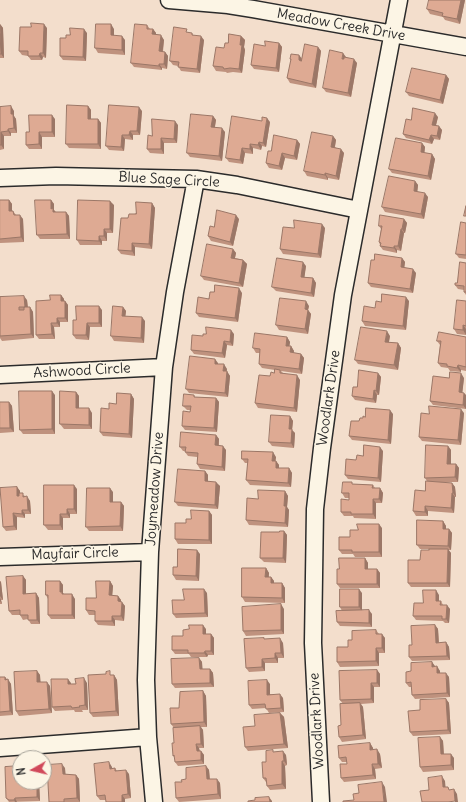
<!DOCTYPE html>
<style>
body{margin:0}
#map{position:relative;width:466px;height:802px;overflow:hidden;background:#f3decc;font-family:Delius,sans-serif}
canvas{display:block}
.north{position:absolute;left:12px;top:750px;width:40px;height:40px;box-sizing:border-box;background:#fcf5e5;border:1px solid #a8a49b;border-radius:50%;rotate:262deg;font-size:11px;font-weight:700;line-height:16px;text-align:center;color:#2b2b2b}
.north::after{content:'';display:block;margin:auto;width:14px;height:18px;background:#d1495b;clip-path:polygon(50% 0,100% 100%,50% 72%,0 100%)}
</style>
<div id="map">
<canvas width="466" height="802"></canvas>
<div class="north">N</div>
</div>
<script>
const context = document.querySelector('canvas').getContext('2d');
context.lineJoin = 'round';
function trace(path, color, width, dash) { context.strokeStyle = color; context.lineWidth = width; context.lineCap = dash ? 'butt' : 'round'; context.setLineDash(dash || []); context.stroke(path); }
function fill(path, color) { context.fillStyle = color; context.fill(path, 'evenodd'); }
function drawText(font, color, halo, rows, align = 'center') {
  context.font = font + ' Delius,sans-serif'; context.lineWidth = 3; context.setLineDash([]); context.textBaseline = 'middle'; context.strokeStyle = halo; context.fillStyle = color; for (const [text, x, y, turn = 0] of rows) {
    context.save(); context.translate(x, y); context.rotate((+turn || 0) * Math.PI / 180); context.textAlign = isNaN(turn) ? turn : align; if (halo) context.strokeText(text, 0, 0); context.fillText(text, 0, 0); context.restore();
  }
}
const minor = new Path2D(`
 M169,0L228,5L253,9L466,47
 M0,178L56,176L196,179L237,185L359,210
 M0,375L164,367
 M0,557L150,552
 M0,748L148,737
 M154,802L148,737L146,680L150,552L164,367L175,292L196,179
 M321,802L313,643L315,509L322,448L343,295L399,0`);
trace(minor, '#2b2b2b', 19);
trace(minor, '#fcf5e5', 16);
fill(new Path2D(`
 M465,0L460,24L445,20L443,17L430,14L427,9Z
 M0,24L3,28L4,58H0Z
 M147,25L150,29H153L156,33V35L164,40L163,52H165L168,56L167,69L162,68V70L134,67L131,63Z
 M47,28L46,58L43,57L42,60H31L28,56L22,55L19,51Z
 M114,29V36L125,40V55L98,53L95,48Z
 M87,33L86,61L63,60L60,56L70,35Z
 M189,33H192L193,35L204,40L200,73L181,71L178,66L173,65L170,61Z
 M241,36L245,40L244,47L245,50L242,73L233,72L227,73L226,72L216,71L213,66L228,43Z
 M279,43L282,47L279,72L254,69L251,65L265,46Z
 M318,47L321,51L316,88L290,83L287,78L291,60L290,59H302Z
 M346,57L357,63L351,97L326,92L323,88Z
 M446,75L449,79L443,104L409,96L406,92Z
 M88,106L91,110V119H98L101,123V149L69,148L66,144Z
 M0,107L14,111V116L16,119L17,133H11V136H4V149L0,150Z
 M142,111L140,135H133V140L125,139L124,151L109,150L106,146Z
 M213,116L216,120L215,127L225,132L222,161L190,157L187,153Z
 M438,117L436,125L442,130L440,140L434,139L432,144L406,138L403,134L411,120Z
 M55,119V137H42V149H29L26,145L29,132Z
 M270,122L266,147L262,146L261,150L253,148V154L245,153L243,164L229,162L226,158Z
 M178,125L177,143H164V154L150,153L147,149L152,136Z
 M333,136L336,140L335,147L344,153L339,180L328,178V180L307,176L304,171Z
 M297,140L300,144L297,160L285,158L282,170L269,168L266,163L271,151Z
 M422,143L425,147L424,153L432,154L435,159L431,180L392,173L389,169Z
 M415,181L418,185L417,192L428,197L424,219L385,212L382,207Z
 M0,200H9L12,204V211H13L16,215L23,219L24,242L0,243Z
 M51,200L54,204V210L56,212H66L69,216L70,239H40L37,235Z
 M152,203L155,208L152,249L135,247V256L121,254L118,250L128,218Z
 M114,205L113,233H107V241H102V245H80L77,240Z
 M239,219L233,246L211,241L208,236L214,227Z
 M404,219L407,223L405,233H404L401,251L397,250V253L383,250L380,246V245L379,242L381,229L379,226Z
 M466,223V259L459,258L456,254Z
 M294,228H325L321,258L283,254L280,249Z
 M233,249L236,253L235,258L243,260L247,264L243,287L204,280L201,276Z
 M402,258L405,262L404,267L416,273L413,293L371,287L368,283Z
 M466,263V295L464,292V290L458,289L455,285L457,283Z
 M306,266L304,277L313,278L316,283L314,297L276,291L272,287Z
 M214,292L242,293L238,322L199,317L196,313Z
 M61,295L64,299V301H65L68,305V322H60V327H54L55,339H39L36,335L50,300Z
 M0,297L27,300L28,307H30L33,312L34,338L2,341L0,338Z
 M409,301L406,330L365,326L362,321L381,302Z
 M466,301V335L457,334L454,329Z
 M309,306L308,310L311,314L308,334L279,330L276,325Z
 M123,307L126,311L125,316L145,321L144,343L114,341L111,336Z
 M102,310V327H90L89,340L76,339L73,335L76,320Z
 M234,334L233,346L227,345L225,358L194,354L191,350L203,336Z
 M390,336L389,342L398,343L401,348L398,370L358,364L355,360Z
 M287,337L290,342L289,346H291L294,351L293,353L301,354L304,358L302,374L281,371L283,373L300,380L297,412L258,408L255,403L270,376L274,373L275,370L262,368L259,364L260,353H256L253,348Z
 M466,337V371L461,370V372L450,371L448,368L441,367L438,363L440,345L437,341Z
 M218,363V364L227,369L226,371L230,376L228,397L189,393L186,389Z
 M378,373L381,377L379,395H377L376,403L355,400L352,396L357,387Z
 M449,378H464L462,393L466,395V409L433,405L430,401Z
 M76,392L79,396V408L92,413V429H64L60,424Z
 M131,394L134,399L132,438L103,436L100,432L109,409Z
 M55,395V434H23L20,430Z
 M194,395L195,397L216,398L219,402L217,432L185,430L182,426L190,412V410H187L183,406Z
 M0,402H9L12,406L14,432L0,433Z
 M464,413L461,445L422,441L419,437L429,414Z
 M393,414L391,444L352,440L349,436L359,421L363,418Z
 M290,416L293,421L292,430L295,433L294,448L272,446L269,442Z
 M216,435L219,439V445L226,450L225,471L200,469L197,464V457L188,456L185,452V451H183L180,447Z
 M448,446L451,450V464H456L459,468L458,482H441L452,483L455,487L456,497H455L454,513L428,511V516H416L413,511L425,491L427,481L425,478Z
 M383,451L381,482L348,479L345,475L356,460L363,456Z
 M276,457L275,461H276L279,465V468H289L292,473L291,487L250,485L246,480L248,463H245L242,459Z
 M205,471L208,475V481L220,486L218,509L178,506L175,502Z
 M353,484L373,485L375,488H380L383,493L382,503H376V519L354,518L353,516H344L341,512L349,500V498H345L342,493Z
 M17,487L20,491V493L25,496L30,501L31,514H25V518L17,517V530L6,531L3,527Z
 M77,489V514H70V518H63V530H48L44,525Z
 M285,491L288,496L287,507L289,510L288,527L249,525L246,520L258,499Z
 M113,492V502H121L124,506L123,531H89L86,527Z
 M209,511L212,515V544H178L175,539L186,523L191,519Z
 M443,521L446,526V529H449L452,533L451,550H448L451,553L450,587H411L408,583L429,550V549H420L417,545Z
 M382,528V557H355L353,554H342L339,550L350,537Z
 M284,531L287,535L286,563L264,562L260,558L279,532Z
 M200,554L199,581L176,580L173,575L177,567Z
 M365,558L368,563V569H377L380,573V588H340L337,584L339,569Z
 M266,568L269,573V577H271L274,581V583H282L285,588V603L245,602L242,597Z
 M23,576L26,580V594L36,593L39,598L40,624H31L28,619L23,620L20,615H12L9,611Z
 M0,581L1,582L3,600H1L2,604H0Z
 M60,581L63,585V593L64,594L75,599V619H51L48,615V599L46,595Z
 M110,581L113,586L112,595L118,596L121,600V602L125,606L124,621L115,620V626L98,625L95,621V615H89L86,610Z
 M207,593L208,617L176,618L173,614L184,600Z
 M362,593V610L372,614V627L340,626L337,622L342,611L340,607Z
 M439,595V601H441L443,605L450,609L449,623H445L443,621L416,620L413,616L423,603Z
 M284,609V634L246,636L243,631Z
 M435,625L438,629L439,643L446,642L449,647L450,660L412,661L409,657L412,645Z
 M206,629V634H211L214,638V655H208L207,657H191L189,654H175L172,650L183,636Z
 M376,630L379,634L385,638V653H379V666L340,667L337,662L348,647L352,640Z
 M265,639L283,643L284,658H278V663H265V671L249,672L246,668Z
 M199,658L202,662V669H210L213,673L214,687L175,688L172,684Z
 M432,662L435,667L440,671V673L449,677L450,697L415,699L412,695V687H409L406,683L411,671Z
 M377,670L380,674V687H374V703L361,704L363,707L366,739L342,742L339,737L341,725L343,704L340,700Z
 M37,671L40,675V682L50,686L52,713L19,716L16,711Z
 M112,675H114L117,680L119,716L93,717L90,713Z
 M0,677H5L11,684L13,715L0,716Z
 M71,683V684L87,683L88,710H82L83,712H75L74,710L55,711L52,707Z
 M270,684V694L283,698L284,712L269,713L266,708L252,709L249,705Z
 M203,691L206,696L207,727H201L203,730L204,748H199L200,751H201L204,755V764L178,766L175,762V758L173,756L174,743L183,728H174L171,724L179,708Z
 M446,699L449,703L451,734L413,736L410,732L420,710Z
 M280,713L284,717L288,748L248,751L245,747L255,726Z
 M440,737L443,741L444,754L454,758V770L423,772L420,767Z
 M370,743L373,748V750L380,754L382,768L375,769L376,779L344,782L341,778L347,764V762H342L339,758Z
 M274,752L286,755L287,765L285,766L286,789L270,790L267,786V782H266L263,778L266,762Z
 M206,766L209,770L210,779L220,783L221,799L179,802L176,798L182,782Z
 M112,767V769L115,768L117,771L129,774L131,798L125,799V802H106V800H100L97,796Z
 M65,768V774L76,775L79,779L80,802H49Z
 M20,782H39L40,801L9,802L6,798Z`), '#bf927e');
fill(new Path2D(`
 M461,0H465L460,24L457,19Z
 M0,24L3,28L4,58L1,54Z
 M44,24L47,28L46,58L43,53Z
 M111,24L114,29V40L111,35Z
 M84,29L87,33L86,61L83,57Z
 M153,29L156,33V39L152,34Z
 M161,35L164,40L162,56L159,51Z
 M122,36L125,40V55L122,50Z
 M201,36L204,40L200,73L197,69Z
 M241,36L245,40L244,47L245,50L242,73L239,69L240,45Z
 M279,43L282,47L279,72L276,68Z
 M318,47L321,51L316,88L312,84Z
 M165,52L168,56L167,69L164,64Z
 M40,53L43,57L42,60L39,56Z
 M343,53L346,57L345,63L342,59Z
 M299,55L303,60L302,65L299,60Z
 M354,59L357,63L351,97L348,93Z
 M159,64L162,68V70L159,66Z
 M446,75L449,79L443,104L440,100Z
 M11,106L14,111V116L16,119L17,133L14,128L11,114Z
 M88,106L91,110V123L88,119Z
 M139,107L142,111L140,135L137,131Z
 M435,113L438,117L435,129L432,125Z
 M52,115L55,119V137L52,132Z
 M213,116L216,120L214,131L211,127Z
 M267,118L270,122L266,147L263,143Z
 M98,119L101,123V149L98,144Z
 M175,121L178,125L177,143L174,139Z
 M439,126L442,130L440,140L437,136Z
 M222,128L225,132L222,161L219,156Z
 M8,129L11,133V136L8,131Z
 M130,131L133,135V140L129,135Z
 M1,132L4,136V149L1,145Z
 M39,132L42,137V149L39,144Z
 M122,135L125,139L124,151L121,147Z
 M431,135L434,139L432,144L429,140Z
 M333,136L336,140L334,151L331,147Z
 M161,138L164,143V154L161,149Z
 M297,140L300,144L297,160L294,156Z
 M259,142L262,146L261,150L258,145Z
 M422,143L425,147L424,157L421,152Z
 M250,144L253,148V154L250,149Z
 M242,148L245,153L243,164L240,160Z
 M341,149L344,153L339,180L336,176Z
 M282,153L285,158L282,170L279,166Z
 M432,154L435,159L431,180L428,176Z
 M325,173L328,178V180L325,175Z
 M415,181L418,185L417,195L414,191Z
 M425,193L428,197L424,219L421,214Z
 M9,200L12,204V216L9,211Z
 M51,200L54,204V210L56,213V216L51,209Z
 M110,201L114,205L113,233L110,229Z
 M152,203L155,208L152,249L149,244Z
 M66,212L69,216L70,239L67,234Z
 M20,215L23,219L24,242L21,237Z
 M236,215L239,219L233,246L230,242Z
 M404,219L407,223L405,233L402,229Z
 M322,224L325,228L321,258L318,254Z
 M104,229L107,233V241L104,236Z
 M401,229L404,233L401,251L398,246Z
 M99,236L102,241V245L99,241Z
 M132,243L135,247V256L132,251Z
 M394,246L397,250V253L394,248Z
 M233,249L236,253L234,262L231,258Z
 M402,258L405,262L404,271L401,267Z
 M243,260L247,264L243,287L239,283Z
 M303,262L306,266L304,281L301,277Z
 M413,269L416,273L413,293L410,289Z
 M313,278L316,283L314,297L311,293Z
 M239,288L242,293L238,322L235,318Z
 M61,295L64,299V305L61,301Z
 M24,296L27,300L28,311L25,307Z
 M406,297L409,301L406,330L403,326Z
 M65,301L68,305V322L65,318Z
 M306,301L309,306L308,310L311,314L308,334L305,329V309Z
 M99,306L102,310V327L99,323Z
 M30,307L33,312L34,338L31,334Z
 M123,307L126,311L125,320L122,316Z
 M142,317L145,321L144,343L141,338Z
 M57,318L60,322V327L57,323Z
 M51,323L54,327L55,339L52,334Z
 M87,323L90,327L89,340L86,335Z
 M463,325L466,329V335L463,330Z
 M231,330L234,334L233,346L230,342Z
 M387,331L390,336L388,346L385,342Z
 M287,337L290,342L289,350L286,346Z
 M224,341L227,345L225,358L222,353Z
 M398,343L401,348L398,370L394,365Z
 M291,346L294,351L293,357L290,352Z
 M301,354L304,358L302,374L299,369Z
 M215,359L218,363V368L215,364Z
 M224,364L227,369L226,375L223,371Z
 M458,365L461,370V372L457,368Z
 M227,371L230,376L228,397L225,393Z
 M378,373L381,377L379,395L376,391Z
 M461,373L464,378L462,396L459,392Z
 M297,375L300,380L297,412L294,408Z
 M374,390L377,395L376,403L373,399Z
 M52,391L55,395V434L52,429Z
 M76,392L79,396V412L76,408Z
 M464,393L466,395V409L463,405Z
 M131,394L134,399L132,438L129,434Z
 M216,398L219,402L217,432L214,428Z
 M9,402L12,406L14,432L10,428Z
 M89,408L92,413V429L89,425Z
 M461,409L464,413L461,445L458,440Z
 M390,410L393,414L391,444L388,440Z
 M290,416L293,421L292,430L295,433L294,448L291,443L289,429Z
 M216,435L219,439L218,449L215,445Z
 M223,446L226,450L225,471L222,467Z
 M448,446L451,450V468L447,464Z
 M380,447L383,451L381,482L378,478Z
 M273,452L276,457L275,465L272,461Z
 M276,461L279,465V472L276,468Z
 M456,464L459,468L458,482L455,477Z
 M289,468L292,473L291,487L288,483Z
 M205,471L208,475V485L205,481Z
 M216,482L220,486L218,509L215,505Z
 M452,483L455,487L456,497L453,493Z
 M74,485L77,489V514L74,509Z
 M17,487L20,491V500L17,496Z
 M110,488L113,492V506L110,502Z
 M380,488L383,493L382,503L379,499Z
 M285,491L288,496L287,507L289,510L288,527L285,523L284,506Z
 M452,493L455,497L454,513L451,508Z
 M27,496L30,501L31,514L28,510Z
 M373,499L376,503V519L373,514Z
 M121,502L124,506L123,531L120,526Z
 M425,506L428,511V516L425,512Z
 M67,509L70,514V518L67,514Z
 M22,510L25,514V518L22,514Z
 M209,511L212,515V544L209,540Z
 M13,513L17,517V530L14,526Z
 M60,514L63,518V530L60,525Z
 M443,521L446,526V533L443,529Z
 M379,524L382,528V557L379,552Z
 M449,529L452,533L451,550L448,546Z
 M284,531L287,535L286,563L283,558Z
 M448,549L451,553L450,587L447,583Z
 M197,550L200,554L199,581L196,576Z
 M365,558L368,563V573L365,569Z
 M266,568L269,573L268,581L265,577Z
 M377,569L380,573V588L377,584Z
 M23,576L26,580V598L23,594Z
 M271,577L274,581V587L271,583Z
 M0,581L1,582L3,600L0,596Z
 M60,581L63,585V593L65,597L60,592Z
 M110,581L113,586L112,599L109,595Z
 M282,583L285,588V603L282,598Z
 M204,589L207,593L208,617L205,613Z
 M359,589L362,593V611L359,607Z
 M436,590L439,595V606L436,601Z
 M36,593L39,598L40,624L37,620Z
 M72,594L75,599V619L72,615Z
 M118,596L121,600V606L118,601Z
 M0,598L1,600L2,604L0,601Z
 M122,602L125,606L124,621L121,616Z
 M281,604L284,609V634L281,630Z
 M447,605L450,609L449,623L446,619Z
 M369,610L372,614V627L369,623Z
 M112,616L115,620V626L112,621Z
 M203,625L206,629V638L203,634Z
 M435,625L438,629L439,647L436,643Z
 M211,634L214,638V655L211,651Z
 M382,634L385,638V653L382,648Z
 M280,638L283,643L284,658L281,653Z
 M446,642L449,647L450,660L447,656Z
 M376,648L379,653V666L376,661Z
 M205,651L208,655L207,657L204,653Z
 M275,653L278,658V663L275,658Z
 M199,658L202,662L203,674L200,669Z
 M262,659L265,663V671L262,667Z
 M432,662L435,666V671L432,667Z
 M437,666L440,671V677L437,673Z
 M210,669L213,673L214,687L210,683Z
 M377,670L380,674V687L377,683Z
 M37,671L40,675L41,686L37,682Z
 M446,673L449,677L450,697L447,693Z
 M114,675L117,680L119,716L116,711Z
 M5,677L8,681V679L11,684L13,715L10,711Z
 M84,678L87,683L88,710L85,705Z
 M68,679L71,683V688L68,684Z
 M267,680L270,684V699L267,695Z
 M47,682L50,686L52,713L49,709Z
 M371,683L374,687V703L371,699Z
 M203,691L206,696L207,727L204,722Z
 M280,694L283,698L284,712L281,708Z
 M446,699L449,703L451,734L448,730Z
 M360,703L363,707L366,739L363,735Z
 M280,713L284,717L288,748L284,744Z
 M200,726L203,730L204,748L201,744Z
 M440,737L443,741L444,759L441,754Z
 M370,743L373,748L374,754L370,750Z
 M196,744L199,748L200,756L197,751Z
 M377,749L380,754L382,768L378,764Z
 M201,751L204,755V764L201,760Z
 M283,751L286,755L287,765L284,761Z
 M451,754L454,758V770L451,765Z
 M282,761L285,766L286,789L282,784Z
 M109,762L112,767L113,773L110,769Z
 M62,764L65,768L66,778L63,774Z
 M372,764L375,769L376,779L373,775Z
 M206,766L209,770L210,784L207,779Z
 M126,770L129,774L131,798L128,794Z
 M76,775L79,779L80,802L77,798Z
 M442,776L445,781L446,792L443,787Z
 M217,779L220,783L221,799L218,794Z
 M37,782H39L40,801L37,797Z
 M382,782L385,787L387,802H384Z
 M454,789L457,794L458,802H455V801Z
 M122,795L125,799V802H122Z
 M269,797L272,801V802H270Z
 M15,798L17,802H15L14,800Z`), '#9b7767');
const building = new Path2D(`
 M429,0H461L457,19L442,16L443,13L427,9Z
 M31,23L44,24L43,53H40L39,56H28V51H19L20,27H31Z
 M96,24H111V35L122,36V50L95,48Z
 M135,24L147,25V29H153L152,34L161,35L159,51L165,52L164,64H159V66L131,63Z
 M174,27L187,29L186,32L192,33V35L201,36L197,69L178,67L179,62L170,61Z
 M70,28L84,29L83,57L60,56V38H66V35H70Z
 M0,34L1,54H0Z
 M229,34L241,36L240,45H242L239,69L230,68L224,69L223,67L213,66L216,47L224,48L225,43H228Z
 M265,41L279,43L276,68L251,65L254,44L265,46Z
 M305,44L318,47L312,84L287,78L291,59H290L291,54L299,55V60L301,61Z
 M330,50L343,53L342,59H344V57L354,59L348,93L323,88Z
 M412,68L446,75L440,100L406,92Z
 M67,105L88,106V119H98V144H66Z
 M109,105L139,107L137,131H130L129,135H122L121,147L106,146Z
 M11,106V114H13L14,128L8,129V131L1,132V145H0V107Z
 M413,108L435,113L432,125L439,126L437,136L431,135L429,140L403,134L406,119L411,120Z
 M191,114L213,116L211,127L222,128L219,156L187,153Z
 M29,115H52V132H39V144L26,145V132H29Z
 M232,116L262,121V117L267,118L263,143L259,142L258,145L250,144V149L242,148L240,160L226,158Z
 M152,119L175,121L174,139L161,138V149H147L148,135L152,136Z
 M312,132L333,136L331,147L341,149L336,176L325,173V175L304,171Z
 M274,135L297,140L294,156L282,153L279,166L266,163L268,151H271Z
 M396,138L422,143L421,152L432,154L428,176L389,169Z
 M389,176L415,181L414,191L425,193L421,214L382,207Z
 M0,200H9V211H13L14,215H20L21,237L0,239Z
 M35,200H51V209L53,208V212H66L67,234L37,235Z
 M78,200L110,201V229H104V236H99V241L77,240Z
 M136,202L152,203L149,244L132,243V251L118,250L121,218H128L129,214H136Z
 M466,206V216H464Z
 M217,210L236,215L230,242L208,236L210,226L214,227Z
 M380,215L404,219L402,229H401L398,246H394V248L380,246L381,243L379,242L382,226H379Z
 M294,220L322,224L318,254L280,249L283,227L294,228Z
 M461,222L466,223V255L456,254Z
 M207,244L233,249L231,258L243,260L239,283L201,276Z
 M375,254L402,258L401,267L413,269L410,289L368,283L371,260H374Z
 M277,258L303,262L301,277L313,278L311,293L272,287Z
 M460,262L466,263V292H464V286L455,285V283H457Z
 M215,285L239,288L235,318L196,313L198,297L209,299L210,292H214Z
 M382,294L406,297L403,326L362,321L364,306L375,308L376,301L381,302Z
 M50,295H61V301H65V318H57V323H51L52,334L36,335V301L50,300Z
 M24,296L25,307H19V310H24V307H30L31,334L0,336V297Z
 M280,298L306,301L305,309L308,310L305,329L276,325Z
 M457,300L466,301V326L463,325V330L454,329Z
 M76,306H99V323H87L86,335H73V320H76Z
 M113,306L123,307L122,316L142,317L141,338L111,336Z
 M206,327L231,330L230,342L224,341L222,353L191,350L192,335L203,336V334H206Z
 M361,327L387,331L385,342L398,343L394,365L355,360Z
 M439,332L466,337V367L458,365L457,368L447,366V364L438,363L441,341H437Z
 M255,333L287,337L286,346H291L290,352L301,354L299,369L259,364L260,349L253,348Z
 M190,356L215,359V364H224L223,371H227L225,393L186,389Z
 M275,369L280,370V373L297,375L294,408L255,403L259,375L270,376L271,372L274,373Z
 M359,370L378,373L376,391L374,390L373,399L352,396L353,387H357Z
 M450,372L461,373L459,392L464,393L463,405L430,401L433,376L449,378Z
 M19,391H52V429L20,430Z
 M60,391L76,392V408H89V425L60,424Z
 M117,393L131,394L129,434L100,432L101,408L109,409V403L116,404Z
 M184,394L194,395V397L216,398L214,428L182,426L183,411L190,412L191,406H183Z
 M0,402H9L10,428H0Z
 M429,406L461,409L458,440L419,437L421,413L429,414Z
 M366,408L390,410L388,440L349,436L351,421H359L360,418H363V416L365,417Z
 M271,415L290,416L289,429H292L291,443L269,442Z
 M181,432L216,435L215,445L223,446L222,467L197,464L198,453L185,452L186,447H180Z
 M364,445L380,447L378,478L345,475L346,459L356,460L357,455L363,456Z
 M426,445L448,446L447,464H456L455,477L425,478Z
 M242,451L273,452L272,461H276V468H289L288,483L246,480L248,459H242Z
 M178,469L205,471V481L216,482L215,505L175,502Z
 M426,481L452,483L453,493H452L451,508L425,506V512L413,511L415,490L425,491Z
 M343,482H352V484L373,485L372,488H380L379,499H373V514H351V512H341V499L349,500V493H342Z
 M44,485H74V509H67V514H60V525H44Z
 M17,487V496H19V493H23V497L27,496L28,510H22V514L13,513L14,526L3,527L0,488Z
 M87,488H110V502H121L120,526L86,527Z
 M258,490L285,491L284,506H286L285,523L246,520L247,498L258,499Z
 M191,510L209,511V540L175,539V523H186V519H191Z
 M417,520L443,521V529H449L448,546L417,545Z
 M357,524H379V552H352V550H339V537H350V530H358Z
 M280,531H284L283,558H260L261,532H279Z
 M178,549L197,550L196,576L173,575V567H177Z
 M429,549H448L447,583H408V560H420L421,550H429Z
 M339,558H365V569H377V584H337V569H339Z
 M242,568H266L265,577H271V583H282V598L242,597Z
 M23,576V594L36,593L37,620H28V615H20V610L9,611L6,577Z
 M46,581H60V592H62V594H72V615H48V595H46Z
 M96,581H110L109,595L118,596V601L122,602L121,616H112V621H95V611L86,610V598H96Z
 M183,589H204L205,613L173,614L172,600H184Z
 M340,589H359V607H340Z
 M423,590H436V601H441L440,605H447L446,619H442V616H413L414,603H423Z
 M281,604V630L243,631L242,607Z
 M369,610V623L337,622L336,611Z
 M189,625H203V634H211V651H205L204,653H188V650H172V636H183V630L189,629Z
 M435,625L436,643L446,642L447,656L409,657V645H412L411,626Z
 M376,630V634H382V648H376V661L337,662V647H348V640H352V631Z
 M264,638V639L280,638L281,653H275V658L262,659V667L246,668L244,639Z
 M199,658L200,669H210V683L172,684L171,659Z
 M432,662V667L437,666V673H446L447,693L412,695L411,682L406,683V672L411,671V663Z
 M377,670V683H371V699L340,700L339,671Z
 M37,671V682H47L49,709L16,711L14,672Z
 M110,671V675H114L116,711L90,713L88,675L106,674V672Z
 M0,677H5V680L8,679L10,711L0,712Z
 M84,678L85,705L79,706L80,707L72,708L71,706L52,707L51,679H68V684H76L75,679Z
 M267,680V695L280,694L281,708L266,709L265,704L249,705L248,681Z
 M203,691L204,722L171,724L170,708H179L180,692Z
 M446,699L448,730L410,732L408,711L420,710V700Z
 M360,703L363,735L339,737L338,726L341,725L340,704Z
 M280,713L284,744L245,747L243,727L255,726L254,715Z
 M200,726L201,744H196L197,751H201V760L175,762L174,755L173,756L172,743H174L173,728Z
 M440,737L441,754H451V765L420,767L418,738Z
 M370,743V750L377,749L378,764H372L373,775L341,778L340,764H347L346,757L339,758L338,746Z
 M273,750V752L283,751L284,761H282V784L267,786L266,778H263L262,762H266V751Z
 M109,762L110,769L115,768V771L126,770L128,794L122,795V802H106L105,795L97,796L94,764Z
 M62,764L63,774L76,775L77,798L64,799V802H49L47,765Z
 M20,766V782H37V797L15,798L14,800H9L6,798L5,767Z
 M206,766L207,779H217L218,794L176,798L175,782H182L181,780L186,779V768Z
 M442,776L443,787H448L449,790L454,789L455,801L448,802H422L420,791L429,790L428,778Z
 M382,782L384,802H343V801L354,800L353,794L359,793L358,785Z
 M269,797L270,802H248V801L255,800V798Z`);
fill(building, '#deaa93');
trace(building, '#9b7767', 1);
drawText('14px', '#2b2b2b', '#fcf5e5', [
 ["Meadow Creek Drive",341,25,10],
 ["Blue Sage Circle",169,180,3],
 ["Ashwood Circle",82,371,-3],
 ["Woodlark Drive",329,398,-82],
 ["Joymeadow Drive",155,489,-86],
 ["Mayfair Circle",75,554,-2],
 ["Woodlark Drive",317,721,-93]
]);
</script>
